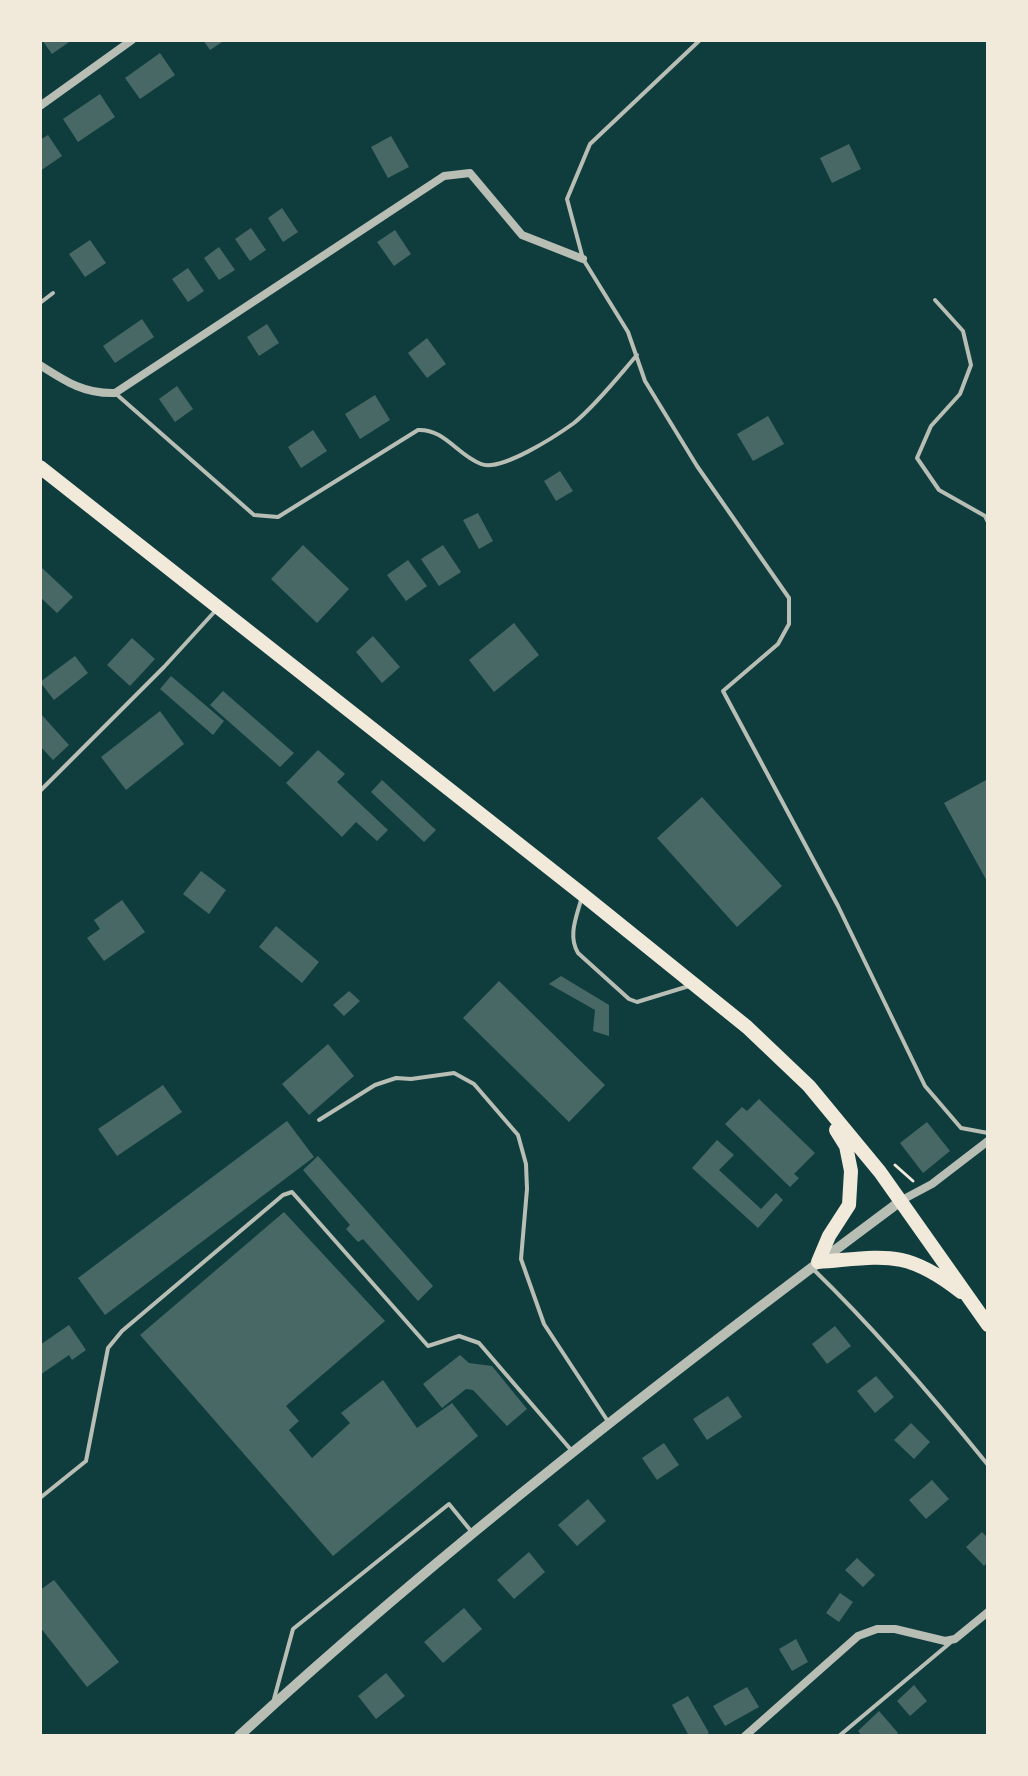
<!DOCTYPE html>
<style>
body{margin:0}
#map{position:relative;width:1028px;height:1776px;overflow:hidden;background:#0f3d3e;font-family:Manrope,sans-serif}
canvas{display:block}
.frame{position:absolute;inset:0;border:42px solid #f1e9da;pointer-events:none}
</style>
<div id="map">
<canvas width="1028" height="1776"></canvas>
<div class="frame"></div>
</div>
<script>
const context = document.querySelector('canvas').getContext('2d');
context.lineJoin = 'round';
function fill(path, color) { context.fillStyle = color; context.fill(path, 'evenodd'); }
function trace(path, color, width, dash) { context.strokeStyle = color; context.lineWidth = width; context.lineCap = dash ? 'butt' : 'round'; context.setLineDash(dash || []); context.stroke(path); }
fill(new Path2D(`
 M42,40H72L52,54Z
 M203,40H225L210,50Z
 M160,53L175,75L140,99L125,78Z
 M100,94L115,117L78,142L63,119Z
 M48,135L62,156L40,171V140Z
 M391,136L409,167L388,178L371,147Z
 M849,144L861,169L832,183L820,158Z
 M282,208L298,232L283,242L268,218Z
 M251,228L266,250L250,261L235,239Z
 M395,230L411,254L394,266L377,242Z
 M90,240L106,263L85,277L69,254Z
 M219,247L235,270L219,280L204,258Z
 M188,268L204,291L188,302L172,279Z
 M142,319L154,337L115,363L103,346Z
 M267,324L279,343L259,356L247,337Z
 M427,338L446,364L427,378L408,353Z
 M177,386L193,409L175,422L159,399Z
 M375,395L390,420L360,439L345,414Z
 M768,416L784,444L753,461L737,434Z
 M313,430L327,451L301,468L288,447Z
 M560,471L573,491L556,501L544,481Z
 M478,513L493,541L479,549L463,520Z
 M303,545L349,589L317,623L271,579Z
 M443,545L461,572L439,586L421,559Z
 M408,560L427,586L406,601L387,575Z
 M41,567L73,597L57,613L40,597Z
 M514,623L539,655L494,692L469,660Z
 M373,636L400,667L382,683L356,652Z
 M132,638L155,659L130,686L107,665Z
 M75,656L88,673L54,700L40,682Z
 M171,676L224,721L213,735L160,689Z
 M223,691L294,753L280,767L210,705Z
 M160,711L184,744L126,790L101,757Z
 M40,713L69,745L53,760L40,746Z
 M318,750L345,774L337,782L388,830L377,841L356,822L342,837L286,783Z
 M988,779V883L944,803Z
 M382,780L436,830L424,842L371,792Z
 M702,797L782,886L737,927L657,838Z
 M201,871L226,890L209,914L183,894Z
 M122,900L145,932L104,961L87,938L100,929L94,920Z
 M276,926L319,962L302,983L259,947Z
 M561,976L609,1005V1036L593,1031L595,1010L549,984Z
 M499,981L605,1085L569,1122L463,1018Z
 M349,991L360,1001L344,1016L333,1005Z
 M328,1044L354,1076L309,1115L282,1084Z
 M163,1085L182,1112L117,1156L98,1129Z
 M759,1099L815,1153L794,1174L799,1178L790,1187L725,1124L742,1107L747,1111Z
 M287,1121L314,1157L105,1315L78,1278Z
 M927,1122L950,1151L923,1173L900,1143Z
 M717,1140L734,1155L719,1170L761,1209L776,1193L783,1200L758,1228L692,1168Z
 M318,1156L433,1286L418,1301L363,1239L358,1242L346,1229L350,1225L303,1170Z
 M284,1212L385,1321L286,1406L299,1421L289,1430L312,1458L350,1423L341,1413L383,1380L417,1428L452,1403L478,1436L333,1556L140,1335Z
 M69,1325L86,1350L72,1360L69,1355L40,1375V1345Z
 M835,1326L851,1346L827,1364L812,1344Z
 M460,1355L469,1363L492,1366L527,1409L507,1426L473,1390L466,1389L442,1408L423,1384Z
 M876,1376L894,1397L875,1413L857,1391Z
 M728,1396L742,1417L707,1440L693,1419Z
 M911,1423L930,1442L914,1459L894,1440Z
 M664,1443L679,1465L657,1480L642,1458Z
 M932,1480L949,1499L926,1519L909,1500Z
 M588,1499L606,1521L577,1546L558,1525Z
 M982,1532L988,1538V1561L984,1566L966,1547Z
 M529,1552L545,1572L514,1599L497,1580Z
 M857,1558L875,1575L863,1587L845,1570Z
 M54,1580L119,1662L87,1687L40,1627V1590Z
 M840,1593L853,1602L839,1622L826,1613Z
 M464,1608L482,1629L443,1663L424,1642Z
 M796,1639L808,1662L792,1671L779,1649Z
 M386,1673L405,1696L376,1719L358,1696Z
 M914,1685L927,1701L910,1716L897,1701Z
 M747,1687L759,1707L725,1726L713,1706Z
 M688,1696L709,1733L704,1736H689L672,1705Z
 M879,1711L898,1733L895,1736H862L858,1731Z`), '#486865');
trace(new Path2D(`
 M895,1165L913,1181`), '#f1e9da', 3);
trace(new Path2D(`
 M700,40L590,144L567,199L583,259L628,332L645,381L697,466L789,598V624L778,644L723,691L838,906L925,1086L961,1128L988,1133
 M935,300L963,331L971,365L960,394L931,426L917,458L939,490L985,516L988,522
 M40,303L53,293
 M115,393L254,515L278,517L418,430C445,429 457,455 481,464C501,472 556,436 574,423C597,404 617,378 637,355
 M40,791L164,667L217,609
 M581,900C576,918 568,936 578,953L629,999L637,1002L689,986
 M319,1120L375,1085L396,1078L411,1079L454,1073L474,1084L518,1135L526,1164L527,1189L521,1259L544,1324L609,1423
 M814,1270C877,1331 933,1397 988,1465
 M40,1498L86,1461L108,1348L122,1331L283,1195L292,1192L428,1346L459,1336L479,1343L572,1451
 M274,1699L293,1629L449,1504L471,1531
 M839,1736L950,1643`), '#b8beb3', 4);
trace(new Path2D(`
 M40,106L132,40
 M40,365C65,381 84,394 115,393L444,176L470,173L522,235L583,259
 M902,1200L932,1184L988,1141
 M745,1736L858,1636L877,1629H895L945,1641L955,1639L988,1612`), '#b8beb3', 8);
trace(new Path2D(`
 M239,1736C449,1543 674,1370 902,1200`), '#b8beb3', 10);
trace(new Path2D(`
 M40,467L582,894L747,1027L809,1086L880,1172L988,1325
 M836,1130L846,1146L851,1171L849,1205L829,1236L818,1262C884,1257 905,1248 961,1292`), '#f1e9da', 14);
</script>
